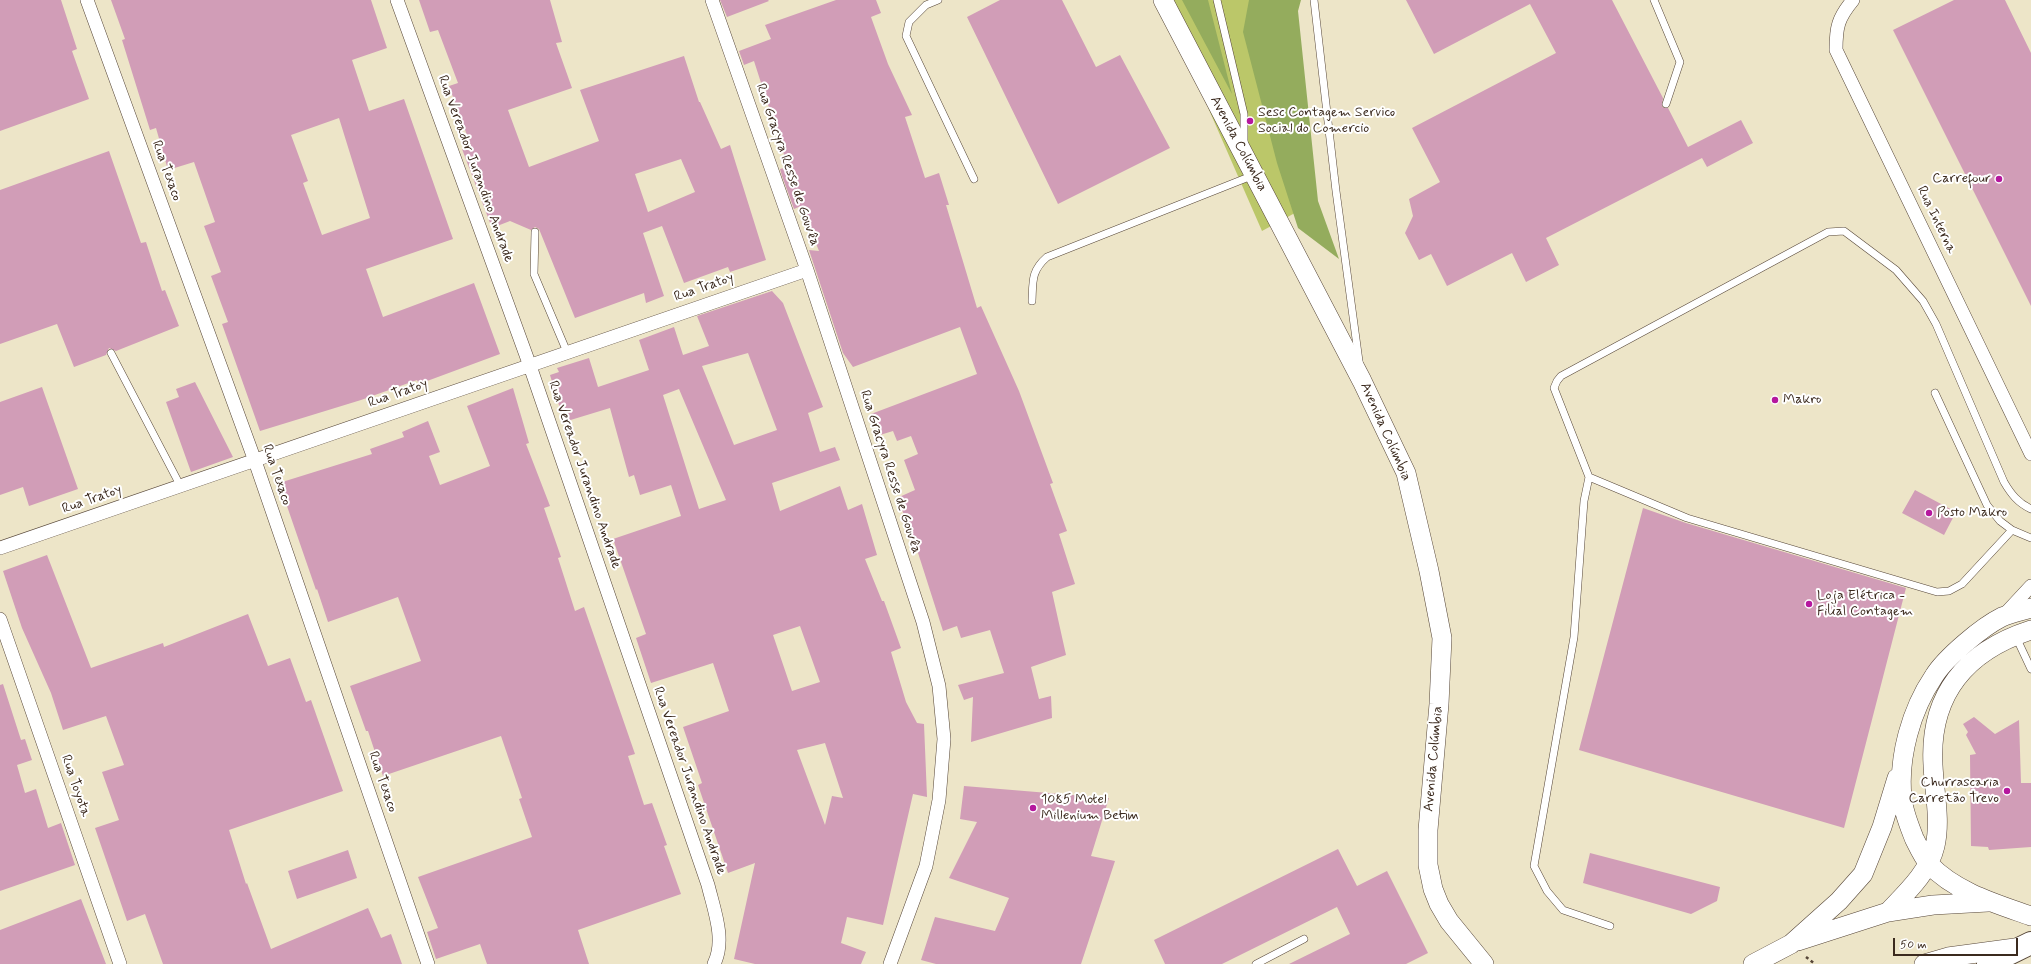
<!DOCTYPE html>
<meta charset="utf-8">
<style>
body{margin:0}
#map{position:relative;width:2031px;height:964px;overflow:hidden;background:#ede5c8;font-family:Mynerve,sans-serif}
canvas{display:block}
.scale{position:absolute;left:1893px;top:938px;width:125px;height:18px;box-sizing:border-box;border:2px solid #3b2a1e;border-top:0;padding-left:5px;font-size:12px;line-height:14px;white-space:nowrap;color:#3b2a1e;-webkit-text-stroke:3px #fff;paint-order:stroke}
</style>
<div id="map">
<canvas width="2031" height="964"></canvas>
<div class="scale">50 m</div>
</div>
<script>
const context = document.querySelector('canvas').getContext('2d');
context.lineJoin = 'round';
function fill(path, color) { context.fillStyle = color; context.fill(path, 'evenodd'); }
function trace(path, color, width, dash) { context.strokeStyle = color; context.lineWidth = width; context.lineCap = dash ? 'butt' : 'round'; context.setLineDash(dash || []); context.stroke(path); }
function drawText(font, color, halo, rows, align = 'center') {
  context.font = font + ' Mynerve,sans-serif'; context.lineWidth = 4; context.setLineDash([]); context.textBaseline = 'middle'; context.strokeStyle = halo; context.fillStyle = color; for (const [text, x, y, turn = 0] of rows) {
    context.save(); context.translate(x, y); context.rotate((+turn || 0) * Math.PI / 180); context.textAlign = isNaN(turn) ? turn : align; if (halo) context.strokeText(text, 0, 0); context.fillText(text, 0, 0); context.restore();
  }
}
fill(new Path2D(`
 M1161,0H1285L1304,208L1262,231Z`), '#bbc769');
fill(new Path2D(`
 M1182,0H1208L1232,94Z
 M1249,0H1301L1298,11L1318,201L1339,259L1298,228L1277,163L1243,32Z`), '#94ac5d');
fill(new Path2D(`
 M0,0H61L77,49L72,51L89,99L0,131Z
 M111,0H371L387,48L352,60L369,111L404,99L453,239L366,269L383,317L474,283L500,354L419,384L417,380L361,400L260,431L222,324L228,322L211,276L221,272L204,226L215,222L194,162L168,170L156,128L150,130L122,40L125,39ZM339,118L370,218L322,235L303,183L308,181L291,135Z
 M419,0H550L562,42L556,43L572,88L508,110L529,167L599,141L580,90L684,56L699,102H700L721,149L730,145L766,260L730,272L728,267L684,283L662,226L643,233L664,296L646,303L644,293L575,318L539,229L535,227L531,230L510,221L492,228L462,149L471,146L449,86L458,83L438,30L430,32ZM681,159L695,192L648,212L635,174Z
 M720,0H768L769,1L727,17Z
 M836,0H876L881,13L871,17L888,64L912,115L905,117L925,178L939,173L949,205H946L977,308L981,306L1019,391L1053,483L1050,484L1067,531L1059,534L1075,584L1052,592L1066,655L1031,667L1039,699L1051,696L1052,718L971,742L973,697L964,700L958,685L1004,673L990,630L961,638L957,626L943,631L912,534L897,498L915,490L904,460L918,454L911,436L897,441L893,431L880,435L871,414L977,374L960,327L853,367L843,353L809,250L819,251L801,206L794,209L782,176L780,169L788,167L754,61L744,65L739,51L771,39L765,25Z
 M1000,0H1062L1096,67L1120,55L1170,148L1058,204L967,17Z
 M1406,0H1612L1663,98L1662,107L1668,108L1688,147L1741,120L1753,143L1707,167L1702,158L1546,238L1559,265L1526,282L1512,253L1447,286L1431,254L1419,260L1405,233L1413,216L1409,199L1440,182L1412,128L1556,53L1530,4L1434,54Z
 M1954,0H2005L2031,53V306L1893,30Z
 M109,151L141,243L146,242L162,291L165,290L179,326L116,351L109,348L106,355L74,367L57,324L0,344V190Z
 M772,291L783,303L823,407L808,413L820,452L835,447L840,460L772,483L780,511L840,486L848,510L862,504L877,555L865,559L882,601H884L901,648L891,652L906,702L917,723L924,724L927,797L913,794L883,925L847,917L841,943L866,952L861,964H755L734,959L755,863L728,873L698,785L702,783L683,727L729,711L713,663L651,683L636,638L646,634L613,539L681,516L671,485L640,495L634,475L629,477L610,408L564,422L550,375L559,372L557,368L589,358L598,387L649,370L639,340L674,327L683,355L709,346L697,316ZM748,353L777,430L734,445L702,366ZM679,389L726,500L699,509L663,395ZM800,626L820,682L792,691L773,635ZM825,743L843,798L832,796L825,825L797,750Z
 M195,382L233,457L191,472L166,402L179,397L176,389Z
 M42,387L78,489L29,506L23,487L0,495V402Z
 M513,388L529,443L526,444L550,506L544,508L561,557L558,558L575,611L584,607L635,754L628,756L644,805L652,803L667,845L664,846L681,894L578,930L589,964H487L480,944L436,959L427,932L438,928L418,877L532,837L519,799L522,798L501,736L383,776L368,731H366L350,686L421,661L398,597L328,622L317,589L316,590L279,483L372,454L370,449L404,437L402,432L428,421L440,452L429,456L440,485L490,466L467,406Z
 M1915,490L1956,512L1944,535L1902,513Z
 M1643,508L1686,523L1906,588L1844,828L1579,750Z
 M47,555L91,668L163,643L164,647L248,614L268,666L290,658L306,702L311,700L343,791L229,830L246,884L247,883L271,949L368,908L381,938L391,934L402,964H163L145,914L127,921L95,828L119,820L102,772L124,765L106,716L63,730L51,693L22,628L3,571Z
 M3,684L21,740L25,739L32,760L17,765L25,793L36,789L48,828L61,823L75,865L0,891V685Z
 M1974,717L1995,734L2019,720L2021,783H2031V847L1989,850L1988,847L1971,846L1970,755L1976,754L1966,735L1968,732L1963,724Z
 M964,786L1109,798L1091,856L1115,861L1081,964H936L921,960L935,917L995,931L1009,898L949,878L977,822L960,819Z
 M1338,849L1357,886L1387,871L1428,953L1406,964H1289L1350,934L1337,907L1222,964H1165L1154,940Z
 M348,850L357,878L297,899L288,871Z
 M1590,853L1720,887L1717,901L1691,914L1583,883Z
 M81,899L106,964H0V930Z`), '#d19db7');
const lane = new Path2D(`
 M938,0L926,5L909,22L906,36L974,179
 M1217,0L1244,114V143
 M1314,0L1336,191L1359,361
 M1654,0L1680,62L1666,104
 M535,232L534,274L567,352
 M1032,301C1033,281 1031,271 1047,257L1254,175
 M111,353L181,487
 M1935,393L1987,505L2000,521L2012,530L2031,538
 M1589,477L1687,518L1937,592L1949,591L1962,584L2012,530
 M2016,637L2031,669
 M1610,926L1563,910L1547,891L1534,866L1574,637L1584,501L1589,477L1554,388L1557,381L1561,376L1828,232L1844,231L1896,270L1923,301L1936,324L2004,482C2011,494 2018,503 2031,509
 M1256,964L1304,939`);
const street = new Path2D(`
 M87,0L255,461L428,964
 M397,0L530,366L708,885C714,910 726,940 714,964
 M712,0L807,270L923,622L939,686L944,739L939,800L926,866L890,964
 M1853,0C1838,18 1836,27 1836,50L2031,454
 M0,548L807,270
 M2005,614L2031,586
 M0,619L120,964`);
const secondary = new Path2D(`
 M1163,0L1362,381L1406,473L1429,571L1442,638L1439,704L1428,830V865L1433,889L1439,904L1449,921L1484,964
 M2031,608C2022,611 2011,613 2002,617C1982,627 1946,657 1934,676C1911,710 1898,757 1902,797C1903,811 1909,825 1914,838C1918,846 1923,857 1929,864C1955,892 1997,904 2031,916
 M1888,912C1906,893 1929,872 1935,846C1941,820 1934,791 1933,765C1929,695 1966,651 2031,630
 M1798,941L1888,912L1933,905L1988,902
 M1753,964L1791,944L1839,901L1863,874L1882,827L1897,778
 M1924,964L1948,957L2015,948`);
const highway = new Path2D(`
 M1988,964L2031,943`);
trace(lane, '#564638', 8);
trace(street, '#564638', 14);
trace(secondary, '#564638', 20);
trace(highway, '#564638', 24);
trace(new Path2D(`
 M1806,957L1815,964`), '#564638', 2.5, [3, 3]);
trace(lane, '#fff', 7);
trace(street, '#fff', 13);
trace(secondary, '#fff', 19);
trace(highway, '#fff', 22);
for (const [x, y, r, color] of [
 [1250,121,4,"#b5179e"],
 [1999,179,4,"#b5179e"],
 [1775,400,4,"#b5179e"],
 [1929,513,4,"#b5179e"],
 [1809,604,4,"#b5179e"],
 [2007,791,4,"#b5179e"],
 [1033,808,4,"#b5179e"]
]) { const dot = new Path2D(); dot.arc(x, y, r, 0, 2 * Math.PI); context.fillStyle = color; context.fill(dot); trace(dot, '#fff', 1.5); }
drawText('14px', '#3b2a1e', '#fff', [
 ["Sesc Contagem Servico",1258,113],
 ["Social do Comercio",1258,129],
 ["Carrefour",1991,179,"right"],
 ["Makro",1783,400],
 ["Posto Makro",1937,513],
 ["Loja Elétrica -",1817,596],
 ["Filial Contagem",1817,612],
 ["Churrascaria",1999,783,"right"],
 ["Carretão Trevo",1999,799,"right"],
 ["1085 Motel",1041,800],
 ["Millenium Betim",1041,816]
], 'left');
drawText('14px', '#3b2a1e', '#fff', [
 ["Avenida Colúmbia",1238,144,62],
 ["Rua Gracyra Resse de Gouvêa",787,165,71],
 ["Rua Vereador Jurandino Andrade",475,169,70],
 ["Rua Texaco",166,171,70],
 ["Rua Interna",1936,220,64],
 ["Rua Tratoy",704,288,-19],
 ["Rua Tratoy",398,394,-19],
 ["Avenida Colúmbia",1385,432,66],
 ["Rua Gracyra Resse de Gouvêa",890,472,72],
 ["Rua Texaco",276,475,71],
 ["Rua Vereador Jurandino Andrade",584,475,71],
 ["Rua Tratoy",92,500,-19],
 ["Avenida Colúmbia",1434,759,-85],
 ["Rua Vereador Jurandino Andrade",689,781,71],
 ["Rua Texaco",382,782,71],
 ["Rua Toyota",75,786,71]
]);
</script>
